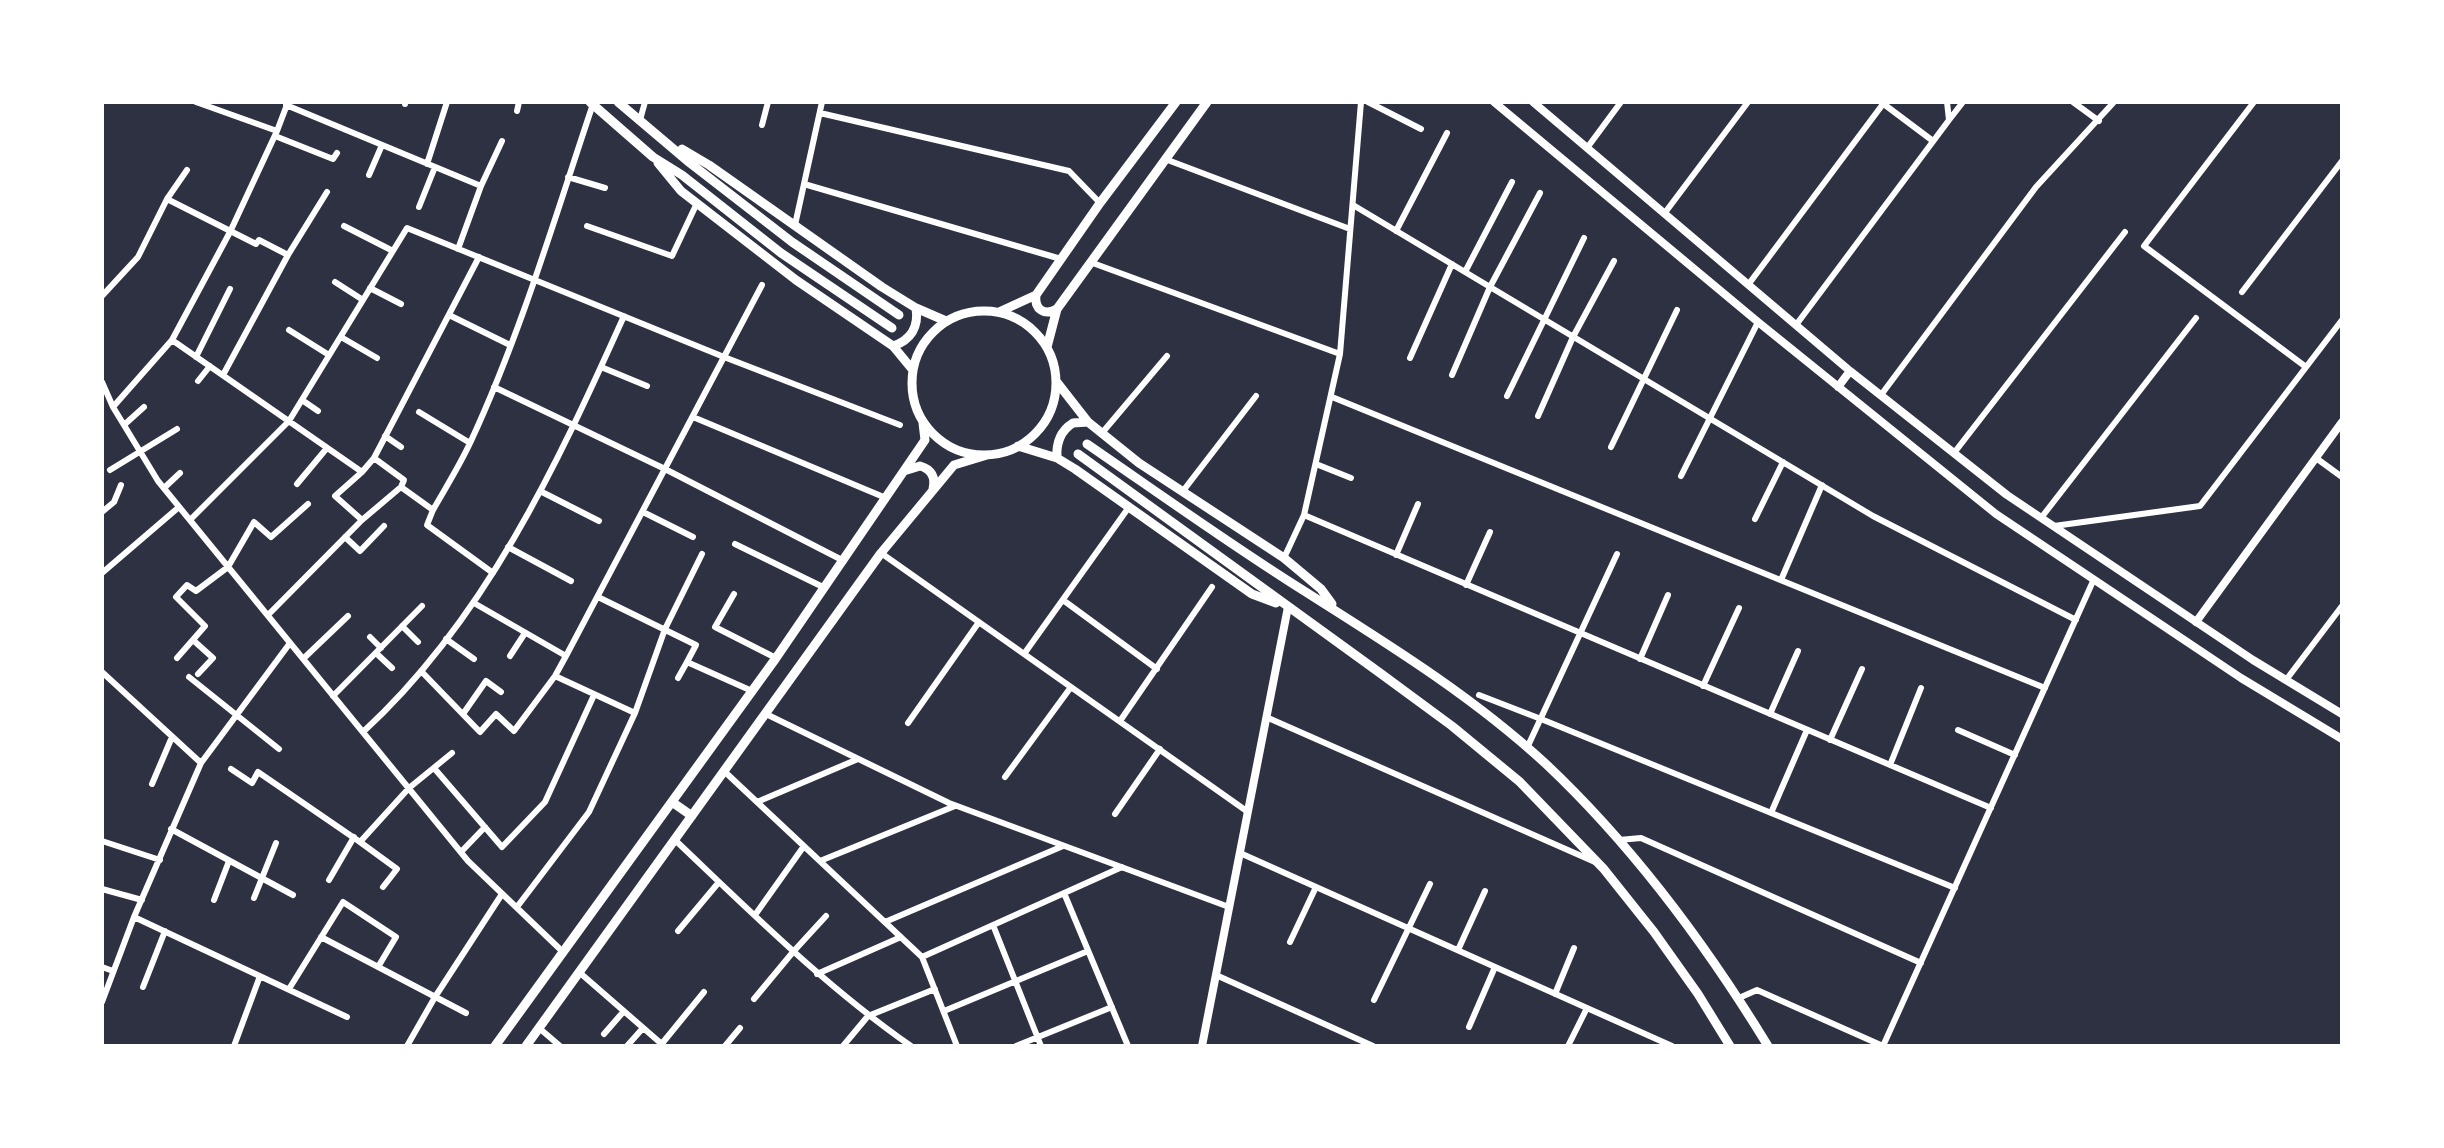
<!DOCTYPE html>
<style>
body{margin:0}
#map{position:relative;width:2444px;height:1148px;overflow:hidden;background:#2d3142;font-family:"Golos Text",sans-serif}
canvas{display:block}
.frame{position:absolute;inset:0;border:104px solid #fff;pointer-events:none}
</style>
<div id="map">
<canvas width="2444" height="1148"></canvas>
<div class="frame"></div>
</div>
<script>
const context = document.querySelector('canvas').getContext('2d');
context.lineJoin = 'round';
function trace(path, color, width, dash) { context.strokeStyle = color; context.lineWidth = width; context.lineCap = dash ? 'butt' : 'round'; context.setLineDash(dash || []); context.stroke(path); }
trace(new Path2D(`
 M196,102L277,131
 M1368,102L1421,129
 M1881,102L1933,141
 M2073,102L2099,121
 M2254,102L2144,246L2306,367
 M405,104V102
 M286,105L481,186
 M517,111L519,102
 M820,113L1069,171L1100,203
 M640,120L645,102
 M1949,120L1963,102
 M762,125L768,102
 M275,136L333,159L337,153
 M1587,148L1621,102
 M1165,159L1350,229
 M427,164L447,102
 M369,175L382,145
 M568,177L605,188
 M804,184L1061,259
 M167,199L256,244L259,240L288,255L327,192
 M1353,205L1873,516L2076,620
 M419,207L435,167
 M1664,214L1748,102
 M795,225L822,102
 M344,226L393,251
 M587,226L672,256L697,203
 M1396,231L1447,133
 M458,249L481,186L502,141
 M1090,262L1340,354
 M1465,272L1512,182
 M335,282L363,300
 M1748,285L1883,104
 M370,288L401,304
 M2242,292L2342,161
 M102,296L138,257L167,199L187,170
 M449,315L510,345
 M1796,325L1949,120L1947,102
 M289,330L329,355
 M341,337L377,358
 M172,340L362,472L374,458L404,480L401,487L433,510L427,525L493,573
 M196,357L230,289
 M1410,358L1452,264
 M601,367L647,386
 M223,375L288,255
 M1452,375L1490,287L1540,193
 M198,381L210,366
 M102,382L113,407L158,481L468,861L563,952
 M494,387L665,469L844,561
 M1881,395L2036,187L2114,102
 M1507,396L1584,238
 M1332,397L2045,688
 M302,400L318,411
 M113,407L172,340L230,232L277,131L288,102
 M419,412L470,443
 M1538,416L1573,337L1614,261
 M693,417L886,498
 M124,425L144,407
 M1102,433L1167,356
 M385,436L401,447
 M1611,447L1677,310
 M1954,453L2125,232
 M374,458L479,257
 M2316,458L2342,477
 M1316,464L1351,478
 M110,470L177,429
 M1681,476L1758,322
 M297,484L327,448
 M164,488L180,473
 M540,491L599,521
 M1183,491L1256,396
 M433,510C446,487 460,465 471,441C521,333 555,217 593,104
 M102,512L114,502L121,485
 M643,512L693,537
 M1304,515L1991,808
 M2041,518L2196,318
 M1755,519L1783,462
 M190,520L289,421L407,228L724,357L900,425
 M362,520L335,496L362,472
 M2054,526L2200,506L2342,320
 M345,537L360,551L384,526
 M735,544L825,588
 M508,547L571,581
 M881,553L1248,812
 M1396,555L1418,504
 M1284,558L1304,515L1340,354L1361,102
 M102,573L179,507
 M1781,580L1822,485
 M1466,585L1490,532
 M734,594L715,627L776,658
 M598,597L696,645L687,662L752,691
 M1063,600L1157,669
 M474,603L566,656
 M268,615L362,520L401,487
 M402,626L418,642
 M370,637L381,648
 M446,639L474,659
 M193,640L213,658L198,674
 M376,653L392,668
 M1024,654L1129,507
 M510,656L525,633
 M177,658L205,626L176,597L187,585L196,591L228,567L254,522L271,537L308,504
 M303,659L348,616
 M1640,659L1668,595
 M421,671L480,732L496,714L514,731L555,676L566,656L762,285
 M102,672L201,763
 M555,676L635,713
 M189,677L279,749
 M678,678L687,662
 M2286,680L2342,606
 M1703,686L1739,608
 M1479,695L1541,719L1955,888
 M333,696L422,606
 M463,714L486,681L501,692
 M766,714L949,803L1229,907
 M1770,714L1798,651
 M1266,717L1595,862
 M1120,721L1212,587
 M908,723L979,622
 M1958,730L2015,755
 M363,732C485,620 557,465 624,316
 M1830,740L1862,669
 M1527,748L1617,554
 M1890,765L1921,688
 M434,768L502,847L545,802L594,695
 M231,769L252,783L258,772L360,842L409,788L452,753
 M724,771L922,957L957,1046
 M1005,777L1071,687
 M152,784L172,737
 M757,802L858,759
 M1771,813L1807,730
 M1115,814L1160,749
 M171,829L293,895
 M675,840C751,912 825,986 911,1046
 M1619,840L1641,838L1921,963
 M102,841L160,860
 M360,842L397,869L383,887
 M461,852L485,827
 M1240,853L1672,1046
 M820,861L955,806
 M329,880L354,837
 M102,889L142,900
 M1064,893L1128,1046
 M254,898L276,843
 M214,900L229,861
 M517,907L589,812L635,713L665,629L702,554
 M755,915L804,846
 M134,917L347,1017
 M885,922L1063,846
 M993,925L1041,1046
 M678,931L719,882
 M321,937L466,1013
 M1290,942L1316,887
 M1458,950L1485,891
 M922,957L1122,867
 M102,967L113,971
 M579,972L664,1046
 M817,974L901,937
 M1216,975L1373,1046
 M143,987L165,931
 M289,989L343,902L396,937L378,967
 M1555,994L1574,948
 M1739,998L1757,990L1883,1046
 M754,999L793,952L826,916
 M1374,1000L1430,884
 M102,1002L134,917L201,763L290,643
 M944,1011L1088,951
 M1469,1027L1495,967
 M539,1028L560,1046
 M604,1034L624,1011
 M234,1046L260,976
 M407,1046L435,997L502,894
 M627,1046L643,1028
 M660,1046L704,992
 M725,1046L740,1028
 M843,1046L868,1016L935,989
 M1016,1046L1112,1007
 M1568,1046L1587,1008
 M1883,1046L2094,579`), '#fff', 6);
trace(new Path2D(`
 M2196,622L2342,422
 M1202,1046L1288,607`), '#fff', 8);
trace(new Path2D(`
 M1494,102L1758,322L1996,514L2241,678L2342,739
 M1533,102L1850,371L2007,495L2253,660L2342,714
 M1838,387L1850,371`), '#fff', 8);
trace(new Path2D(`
 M590,102L653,157L682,175L781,253L892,328
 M618,102L690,163L792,242L899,315
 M682,149L709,165L882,287L916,308L946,321
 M658,163L681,191L796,280L893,346L912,369
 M1036,295C1034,310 1045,316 1057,309
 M912 383a72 72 0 1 1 144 0a72 72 0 1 1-144 0Z
 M999,312L1036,295L1100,203L1176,102
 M893,346C911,340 919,327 916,308
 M1047,347L1057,309L1207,102
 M1056,381L1088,422L1139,463L1284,558L1321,589L1332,604
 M1087,444C1154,490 1221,538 1290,582C1378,638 1468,692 1546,764C1634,847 1705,943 1768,1046
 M1018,446L1057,458L1075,469L1252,594L1276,603
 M1078,454L1380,673L1452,726L1520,782L1603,868L1654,932L1698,994L1730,1046
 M1057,458C1056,443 1060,431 1073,423L1088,422
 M907,470L920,466C931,469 936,477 933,489
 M672,802L692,816
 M495,1046L776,658L925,440L923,423
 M526,1046L881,553L954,465L987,455`), '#fff', 9);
</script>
